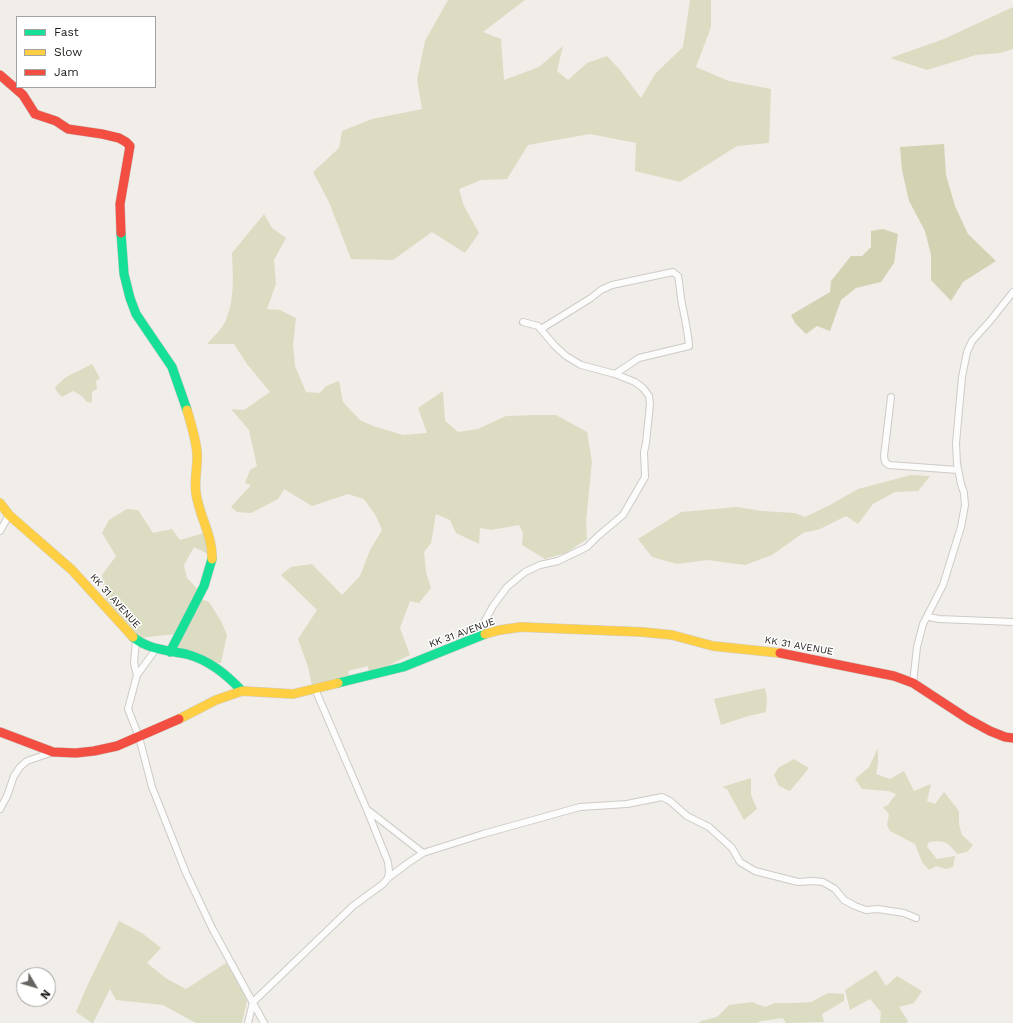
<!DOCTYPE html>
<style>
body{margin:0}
#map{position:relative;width:1013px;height:1023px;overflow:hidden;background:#f1ede8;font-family:"Work Sans",sans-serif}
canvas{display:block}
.legend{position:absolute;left:16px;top:16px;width:140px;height:72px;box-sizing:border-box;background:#fff;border:1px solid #a5a3a2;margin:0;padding:5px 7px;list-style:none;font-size:12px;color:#1d1a17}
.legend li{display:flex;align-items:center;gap:8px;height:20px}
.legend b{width:20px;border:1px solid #a5a3a2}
.north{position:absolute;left:16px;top:967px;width:40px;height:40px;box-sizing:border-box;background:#fff;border:1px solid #a5a3a2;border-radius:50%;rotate:128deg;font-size:11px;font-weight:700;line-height:16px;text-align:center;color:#1d1a17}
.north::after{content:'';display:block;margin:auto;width:14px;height:18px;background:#676460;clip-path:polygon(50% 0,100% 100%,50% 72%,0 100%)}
</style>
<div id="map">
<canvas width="1013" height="1023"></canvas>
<ul class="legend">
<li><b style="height:5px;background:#16e098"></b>Fast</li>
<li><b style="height:5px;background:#ffcf43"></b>Slow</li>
<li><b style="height:5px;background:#f24e42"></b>Jam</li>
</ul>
<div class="north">N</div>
</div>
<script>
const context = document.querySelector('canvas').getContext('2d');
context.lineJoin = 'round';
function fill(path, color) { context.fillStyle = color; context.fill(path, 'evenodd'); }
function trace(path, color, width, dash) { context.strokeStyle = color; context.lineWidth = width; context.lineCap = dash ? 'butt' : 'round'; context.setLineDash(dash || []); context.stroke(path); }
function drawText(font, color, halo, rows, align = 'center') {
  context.font = font + ' "Work Sans",sans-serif'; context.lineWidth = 3; context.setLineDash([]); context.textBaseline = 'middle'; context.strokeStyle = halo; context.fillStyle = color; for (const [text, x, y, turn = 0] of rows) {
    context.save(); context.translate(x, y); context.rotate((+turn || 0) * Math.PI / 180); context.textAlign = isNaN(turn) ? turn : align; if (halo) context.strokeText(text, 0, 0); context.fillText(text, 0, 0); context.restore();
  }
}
fill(new Path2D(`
 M448,0H525L483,32L501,39L504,80L539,67L563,46L557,71L568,80L587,63L607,56L620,70L641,98L655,74L683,47L690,0H711V27L696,67L729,81L771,89L769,143L737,146L680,182L635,171L636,143L590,134L528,145L507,179L481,180L459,189L464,206L479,233L465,253L432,232L393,260L351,259L329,202L313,172L339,148L342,131L372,119L422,109L417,80L425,41Z
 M1013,7V49L1000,53L976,55L927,70L890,58L944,39Z
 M264,214L272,228L286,238L274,260L276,284L267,309L280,310L296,318L293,345L295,366L306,392L320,393L326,386L339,381L343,402L360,420L373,426L403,435L427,433L418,408L443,391L445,421L458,432L478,429L506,416L537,415H556L587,432L592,462L586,521L587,539L566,553L545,559L522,545L523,533L519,525L491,530L480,528L479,544L456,533L450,520L436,514L431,543L424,552L426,572L431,588L419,603L410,601L400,628L410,655L369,675L368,666L348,671L349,675L312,685L308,667L298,639L317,610L281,575L291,567L312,564L342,595L360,576L370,550L382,530L376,516L364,499L348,494L312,506L284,489L278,499L251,513L237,512L231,507L251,485L245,483L250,470L257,466L249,430L231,409L244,410L270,392L247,364L234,344H207C213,337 221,330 225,322C235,301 233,276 232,253Z
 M92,364L100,378L96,381L97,389L92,392V400L91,403L87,402L82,396L73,391L62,397L57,392L55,387L66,377Z
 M911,475L930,476L918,491L895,492L873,504L858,524L846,516L820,529L803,533L772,555L745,565L707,560L677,564L652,557L638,539L681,512L737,507L761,511L795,513L805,517L830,505L858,489Z
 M127,509L138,510L153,533L172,529L180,540L204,533L208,554L194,547L184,565L187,578L200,592L175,634L139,638L124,622L105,598L102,575L116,556L102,533L109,520Z
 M200,599L209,602L221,621L227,635L221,663H217L198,653L194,655L173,649Z
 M765,688L767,699L766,712L745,717L721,725L714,699Z
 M878,748V763L876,774L890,779L904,771L914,791L931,784L927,801L935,804L944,792L959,811V824L962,835L973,845L967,852L957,854C948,842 944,840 929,842L927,847L937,859L955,856L953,867L946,869L936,866L929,870L922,862L915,844L890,831L887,825L889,814L883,807L888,805L896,794L888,791L862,789L855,779L869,767Z
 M794,759L809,768L790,791L779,786L774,775L778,768Z
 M751,778V795L757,809L744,820L727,789L722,787Z
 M119,921L142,933L161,948L147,963L167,979L186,989L226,963L241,985L247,1000L242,1023H196L163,1005L116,1000L110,989L93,1023H92L76,1012L88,984Z
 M876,970L886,986L897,976L922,991L914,1003L899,1007L908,1021L907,1023H880L881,1012L870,999L850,1010L845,990Z
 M828,993L844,994V1001L822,1014L824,1022L786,1023L783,1018L761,1021L757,1023H698L701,1021L717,1017L729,1005L752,1002L765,1007L775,1003H796L811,1002Z`), '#dcdcc2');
fill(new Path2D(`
 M944,144L946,175L955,206L968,234L996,261L963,282L951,301L931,280V255L925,231L909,201L902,170L900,147Z
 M883,229L898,234L894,263L881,282L856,288L841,300L830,331L817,326L806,334L795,323L791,315L830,292L831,281L851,256H862L871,247V231Z`), '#d1d3b3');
const street = new Path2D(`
 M541,329L591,298L601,290L612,285L673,272L678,276C680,285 680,295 682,304C685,319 688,332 689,346L639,358L615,374
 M891,397L884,456L885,462L889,465L958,470
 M0,531L9,515
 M929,617L939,619L1013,622
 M476,637L493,606L507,587L525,572L540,565L558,561L587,547L598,536L623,515L645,477L644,452L646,443L650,404L649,396L643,388L635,382L615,374L581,365L566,356L555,346L538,326L523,322
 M136,640L134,663L137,675
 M156,649L137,675L128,709L139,737L152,787L186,873L212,928L264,1023
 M913,683L917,647L923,624L943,585L961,527L965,505L964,493L961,484L957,464L956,443L962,377L967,352L972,341L990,321L1013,292
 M0,809L7,796L14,776L20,767L27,761L53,752
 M369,811L423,853
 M388,878L408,863L423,853L483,834L580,807L627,804L662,797L670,801L687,816L709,827L732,848L740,862L755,871L798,882L813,881L823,882L835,889L844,900L855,906L866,910L878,909L904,913L916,918
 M248,1023L253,1002L353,906L383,884L388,878L389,872L388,862L367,810L315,689`);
const fast = new Path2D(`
 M121,233L124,274L130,298L136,314L172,367L187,410
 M133,637C149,650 167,650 186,654C209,660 226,674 242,691
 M170,652L204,586L212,559
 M338,683L403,667L485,634`);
const slow = new Path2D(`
 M187,410C191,424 196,439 197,453C198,466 194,480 196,493C199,516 213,536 212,559
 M0,503L9,515L72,570L133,637
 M485,634L500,630L521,627L642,632L672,635L713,646L780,653
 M179,719L216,700L242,691L293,694L338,683`);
const jam = new Path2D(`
 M0,75L23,95L35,114L56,121L68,129L102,134L119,138L126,142L130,146L120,204L121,233
 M780,653L894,676L913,683L968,719L990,731L1005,737L1013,738
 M0,732L53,752L76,753L94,751L117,746L179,719`);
trace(street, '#cecbc7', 8);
trace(fast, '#cecbc7', 10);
trace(slow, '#cecbc7', 10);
trace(jam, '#cecbc7', 10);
trace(street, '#fdfcfc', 6);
trace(fast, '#16e098', 9);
trace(slow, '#ffcf43', 9);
trace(jam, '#f24e42', 9);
drawText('10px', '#1d1a17', '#fff', [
 ["KK 31 AVENUE",115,601,48],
 ["KK 31 AVENUE",462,633,-20],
 ["KK 31 AVENUE",799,646,10]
]);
</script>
